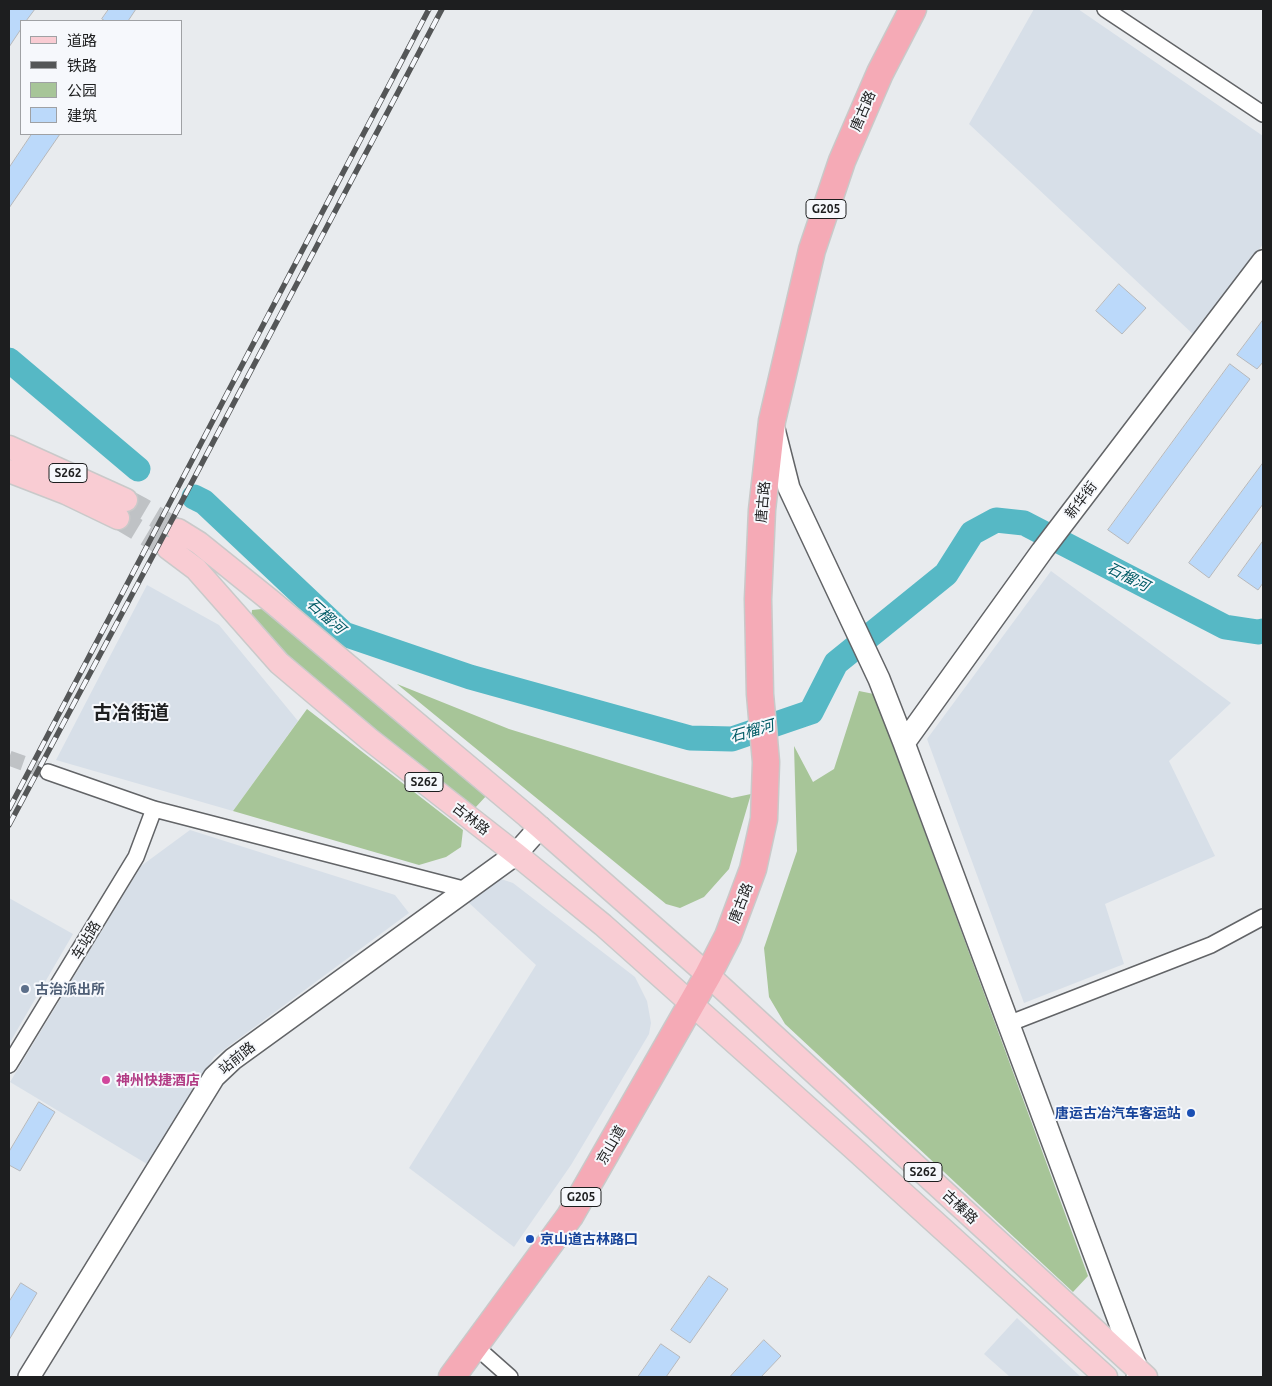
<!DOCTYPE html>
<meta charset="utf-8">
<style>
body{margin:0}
#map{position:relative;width:1272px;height:1386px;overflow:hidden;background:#e8ebee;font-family:Ubuntu,"Noto Sans SC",sans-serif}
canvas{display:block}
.frame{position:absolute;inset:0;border:10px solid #1d1e1f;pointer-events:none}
.legend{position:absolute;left:20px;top:20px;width:162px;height:115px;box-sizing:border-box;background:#f6f8fc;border:1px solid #9fa1a4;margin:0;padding:6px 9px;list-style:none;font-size:15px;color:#1d1e1f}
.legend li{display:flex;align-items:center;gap:10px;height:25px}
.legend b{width:25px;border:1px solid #9fa1a4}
</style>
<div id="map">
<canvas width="1272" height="1386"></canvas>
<div class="frame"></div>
<ul class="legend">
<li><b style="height:6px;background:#f9ccd3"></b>道路</li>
<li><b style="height:6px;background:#545657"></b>铁路</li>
<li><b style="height:14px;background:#a7c598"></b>公园</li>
<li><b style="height:14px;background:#bbd9fa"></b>建筑</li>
</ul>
</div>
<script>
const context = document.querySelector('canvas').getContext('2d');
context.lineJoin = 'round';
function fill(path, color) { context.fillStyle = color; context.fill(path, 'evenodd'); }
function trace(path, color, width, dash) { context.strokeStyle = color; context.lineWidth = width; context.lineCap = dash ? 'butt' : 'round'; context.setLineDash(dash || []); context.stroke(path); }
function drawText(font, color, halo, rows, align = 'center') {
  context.font = font + ' Ubuntu,"Noto Sans SC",sans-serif'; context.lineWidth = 4; context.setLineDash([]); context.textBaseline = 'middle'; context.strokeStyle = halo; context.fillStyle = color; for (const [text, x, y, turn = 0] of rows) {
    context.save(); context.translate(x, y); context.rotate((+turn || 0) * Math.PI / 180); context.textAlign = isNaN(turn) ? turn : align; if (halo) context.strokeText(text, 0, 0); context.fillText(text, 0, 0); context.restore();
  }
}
fill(new Path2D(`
 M1034,9H1078L1263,136V244L1195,336L969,124Z
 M1051,571L1231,703L1169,761L1215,856L1105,904L1124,964L1024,1003L927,739Z
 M147,585L219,625L298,721L233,811L56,760Z
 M190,830L395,895L409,913L214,1057L147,1164L10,1082L141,866Z
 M501,879L513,883L635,977L647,1001L651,1023L649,1034L571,1165L514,1247L409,1168L536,965L468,902Z
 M9,898L73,934L9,1044Z
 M1017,1318L1081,1377H1010L984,1354Z`), '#d7dfe8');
fill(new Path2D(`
 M262,609L487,795L475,808L465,804L277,649L251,619L252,610Z
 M397,684L509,729L732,798L751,794L729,869L704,897L680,908L666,904Z
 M859,691L874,694L1088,1276L1073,1292L785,1024L769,997L764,948L797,851L794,746L813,782L834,769Z
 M307,709L463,830L461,847L446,857L419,865L233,811Z`), '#a7c598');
trace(new Path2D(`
 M9,360L138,469
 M194,497L204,502L344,634L470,677L690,738L732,739L811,712L836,663L946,574L972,533L996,520L1024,523L1225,627L1258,632L1263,631`), '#56b8c5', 25);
const building = new Path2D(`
 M9,9H35L26,21H21V29L9,47Z
 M109,9H136L128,21H105L102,19Z
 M32,134H60L9,208V168Z
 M1119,284L1146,308L1122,334L1096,311Z
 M1263,320V362L1257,369L1237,355Z
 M1230,364L1250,379L1128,544L1108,530Z
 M1263,463V504L1209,578L1189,563Z
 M1263,541V583L1258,590L1238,576Z
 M39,1102L55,1112L20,1171L9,1165V1152Z
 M709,1276L728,1289L690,1343L671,1330Z
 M21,1283L37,1293L9,1340V1302Z
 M764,1340L781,1356L761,1377H730Z
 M661,1344L680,1357L666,1377H638Z`);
fill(building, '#bbd9fa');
trace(building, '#b6b8bb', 1);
trace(new Path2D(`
 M9,758L48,772`), '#bfc2c5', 15, [15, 8]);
trace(new Path2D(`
 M126,500L141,508L178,530
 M118,518L168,548`), '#bfc2c5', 22, [22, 11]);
const street = new Path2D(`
 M1105,9L1263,114
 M48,772L154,809L467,890
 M1008,1024L1211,945L1263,917
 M9,1065L136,857L154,809
 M475,1346L510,1377`);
const secondary = new Path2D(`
 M774,429L789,488L879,679L904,743L1137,1369V1372
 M904,743L1042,551L1263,261
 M29,1377L214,1077L233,1059L516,854L540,827`);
const primary = new Path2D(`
 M9,447L126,500
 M9,471L66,493L118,518
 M178,530L199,543L271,601L527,816L708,975L1146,1377
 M168,548L196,569L279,663L369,739L516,854L603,925L852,1147L1106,1377`);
const highway = new Path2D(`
 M452,1377L570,1216L708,975L728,936L753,869L764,819L766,762L760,694L758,599L762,510L772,421L812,250L842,161L880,73L913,9`);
trace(street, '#626467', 18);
trace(secondary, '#626467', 24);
trace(primary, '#c9c9c9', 25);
trace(highway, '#c9c9c9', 29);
trace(street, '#fff', 15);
trace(secondary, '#fff', 21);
trace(primary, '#f9ccd3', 22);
trace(highway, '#f5aab6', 26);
const rail = new Path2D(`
 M9,809L429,9
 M9,825L181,503L442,9`);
trace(rail, '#545657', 5.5);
trace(rail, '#f6f8fc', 4, [11]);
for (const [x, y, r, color] of [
 [25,989,5,"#5c6f8a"],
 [106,1080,5,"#d1479c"],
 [1191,1113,5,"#1a4fb4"],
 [530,1239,5,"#1a4fb4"]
]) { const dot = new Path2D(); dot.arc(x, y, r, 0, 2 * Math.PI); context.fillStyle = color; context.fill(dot); trace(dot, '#f6f8fc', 2); }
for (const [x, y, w] of [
 [826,209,40],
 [68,473,38],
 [424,782,38],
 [923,1172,38],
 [581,1197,40]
]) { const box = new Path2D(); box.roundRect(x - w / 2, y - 9.5, w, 19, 4); context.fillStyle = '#f6f8fc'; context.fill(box); trace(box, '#1d1e1f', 1); }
drawText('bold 12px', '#1d1e1f', null, [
 ["G205",826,209],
 ["S262",68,473],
 ["S262",424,782],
 ["S262",923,1172],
 ["G205",581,1197]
]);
drawText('14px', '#1d1e1f', '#f6f8fc', [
 ["唐古路",863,111,-67],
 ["新华街",1081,500,-53],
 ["唐古路",763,502,-85],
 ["古林路",471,819,38],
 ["唐古路",741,903,-69],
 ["车站路",86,940,-59],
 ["站前路",237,1058,-39],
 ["京山道",611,1145,-60],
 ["古榛路",960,1207,43]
]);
drawText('bold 14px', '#4e5e75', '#f6f8fc', [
 ["古治派出所",35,989]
], 'left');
drawText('bold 14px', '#b23c85', '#f6f8fc', [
 ["神州快捷酒店",116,1080]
], 'left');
drawText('bold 14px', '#164399', '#f6f8fc', [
 ["唐运古冶汽车客运站",1181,1113],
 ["京山道古林路口",540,1239,"left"]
], 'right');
drawText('italic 15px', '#015b65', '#f6f8fc', [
 ["石榴河",1128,577,27],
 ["石榴河",326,616,42],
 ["石榴河",752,731,-16]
]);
drawText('bold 19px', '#1d1e1f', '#f6f8fc', [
 ["古冶街道",131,713]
]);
</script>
